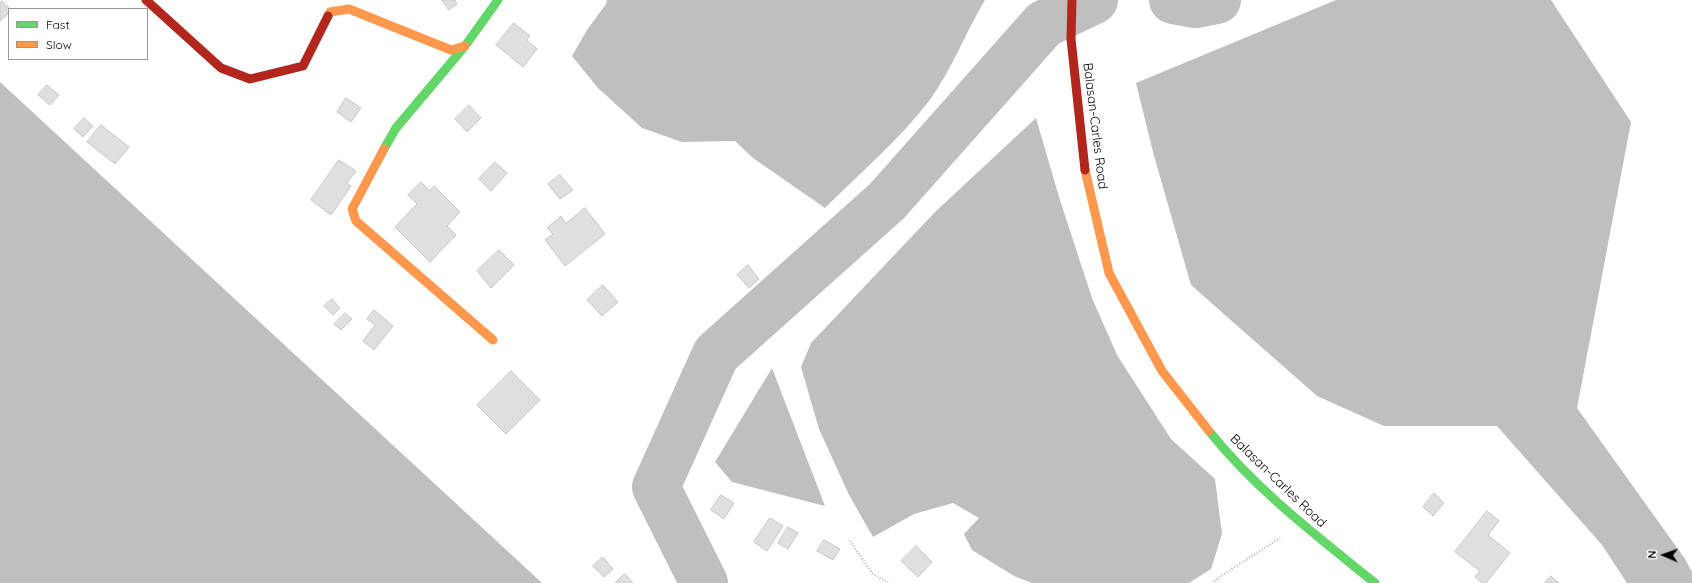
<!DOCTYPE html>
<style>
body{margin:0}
#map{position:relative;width:1692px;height:583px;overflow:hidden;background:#fff;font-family:Quicksand,sans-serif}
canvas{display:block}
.legend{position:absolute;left:8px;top:8px;width:140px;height:52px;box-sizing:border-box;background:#fff;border:1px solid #999;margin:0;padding:5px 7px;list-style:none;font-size:12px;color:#000}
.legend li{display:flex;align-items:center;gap:8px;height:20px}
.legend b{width:20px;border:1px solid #999}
.north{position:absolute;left:1644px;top:535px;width:40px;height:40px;-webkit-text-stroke:3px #fff;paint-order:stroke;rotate:272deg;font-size:11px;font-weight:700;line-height:16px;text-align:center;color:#000}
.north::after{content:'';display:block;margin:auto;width:14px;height:18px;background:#000;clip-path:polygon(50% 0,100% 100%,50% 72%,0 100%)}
</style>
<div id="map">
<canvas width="1692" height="583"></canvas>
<ul class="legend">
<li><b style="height:5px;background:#63d668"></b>Fast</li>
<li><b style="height:5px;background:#ff974d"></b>Slow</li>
</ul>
<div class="north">N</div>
</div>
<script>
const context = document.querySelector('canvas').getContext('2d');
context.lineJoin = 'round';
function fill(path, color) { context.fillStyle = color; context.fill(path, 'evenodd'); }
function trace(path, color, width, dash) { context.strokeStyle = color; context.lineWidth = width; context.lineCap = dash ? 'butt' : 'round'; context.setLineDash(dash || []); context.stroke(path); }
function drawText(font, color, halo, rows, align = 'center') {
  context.font = font + ' Quicksand,sans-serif'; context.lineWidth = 3; context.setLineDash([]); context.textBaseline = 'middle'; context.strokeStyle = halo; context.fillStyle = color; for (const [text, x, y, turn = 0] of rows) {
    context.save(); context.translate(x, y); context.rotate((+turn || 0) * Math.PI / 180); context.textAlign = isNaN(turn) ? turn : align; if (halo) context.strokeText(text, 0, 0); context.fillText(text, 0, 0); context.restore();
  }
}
fill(new Path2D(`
 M607,0H985C965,33 952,70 929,101C899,140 860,173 825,208L753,158L735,141L682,142L642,128L598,88L572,56L587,30L606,4Z
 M1336,0H1551L1631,122L1577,408L1685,559L1692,572V583H1627L1602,545L1497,426H1384L1317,396L1191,285L1153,152L1136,83Z
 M0,82L542,583H0Z
 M1036,118L1059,197L1092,298L1117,355L1171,439L1215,479L1222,534L1211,569L1189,583H1032L1014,576L972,550L964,534L979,518L953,503L914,514L873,537L849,495L819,429L801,367L811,343L935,212Z
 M772,368L825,506L732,482L715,462Z`), '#bfbfbf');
trace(new Path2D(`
 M1173,0L1196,4L1217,0
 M704,583L656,487L716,354L887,201L1044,24L1094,0`), '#bfbfbf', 48);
const building = new Path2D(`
 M442,0H455L457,4L449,10Z
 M2,1L10,9L9,13L0,21V4Z
 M514,23L530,36L527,40L537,49L523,67L496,45Z
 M47,85L59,95L50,105L38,95Z
 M346,98L361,108L351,122L337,112Z
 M469,105L481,118L467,132L455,119Z
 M84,118L93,126L83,137L74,129Z
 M101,125L129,147L115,164L87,142Z
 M339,160L356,171L347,183L351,186L331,215L311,200Z
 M495,162L507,173L491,191L479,179Z
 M560,175L573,190L560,199L548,184Z
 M421,182L430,191L434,186L460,212L447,226L456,235L430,262L395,227L417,204L408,195Z
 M585,208L605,234L565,266L545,240L553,234L547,228L561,216L566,223Z
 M499,250L514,265L491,288L477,271Z
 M748,265L759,279L749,288L737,275Z
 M603,285L618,302L602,316L587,300Z
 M332,299L340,308L333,315L324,306Z
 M374,310L393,326L374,350L363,341L375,325L367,319Z
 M345,313L352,319L341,330L334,324Z
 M511,371L540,400L506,434L477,405Z
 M1434,493L1444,503L1433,516L1423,507Z
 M721,495L734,503L724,519L711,510Z
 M1487,511L1499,521L1488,535L1510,553L1486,583H1482L1475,577L1480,571L1455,552Z
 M770,518L783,526L767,551L754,542Z
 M788,527L798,533L788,549L778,543Z
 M824,540L840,549L833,560L817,551Z
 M916,546L932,562L918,577L901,561Z
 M603,557L613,569L604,577L593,566Z
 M625,574L633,583H615Z
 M1551,576L1559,583H1545Z`);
fill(building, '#dfdfdf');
trace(building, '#c7c7c7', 1);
trace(new Path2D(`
 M850,541L872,573L888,583
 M1212,583L1224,574L1280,538`), '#b9b9b9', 2.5, [1, 2]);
trace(new Path2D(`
 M384,149L396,128L465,46L498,0
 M1209,431C1256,490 1317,536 1375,583`), '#63d668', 9);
trace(new Path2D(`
 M328,16L330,12L349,9L451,50L465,46
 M384,149L352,209L356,221L493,340
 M1085,170L1109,273L1162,371L1209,431`), '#ff974d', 9);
trace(new Path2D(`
 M146,0L221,68L250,79L303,66L328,16
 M1072,0L1071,39L1085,170`), '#b3261e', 9);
drawText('13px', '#000', '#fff', [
 ["Balasan-Carles Road",1095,126,83],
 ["Balasan-Carles Road",1278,481,44]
]);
</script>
